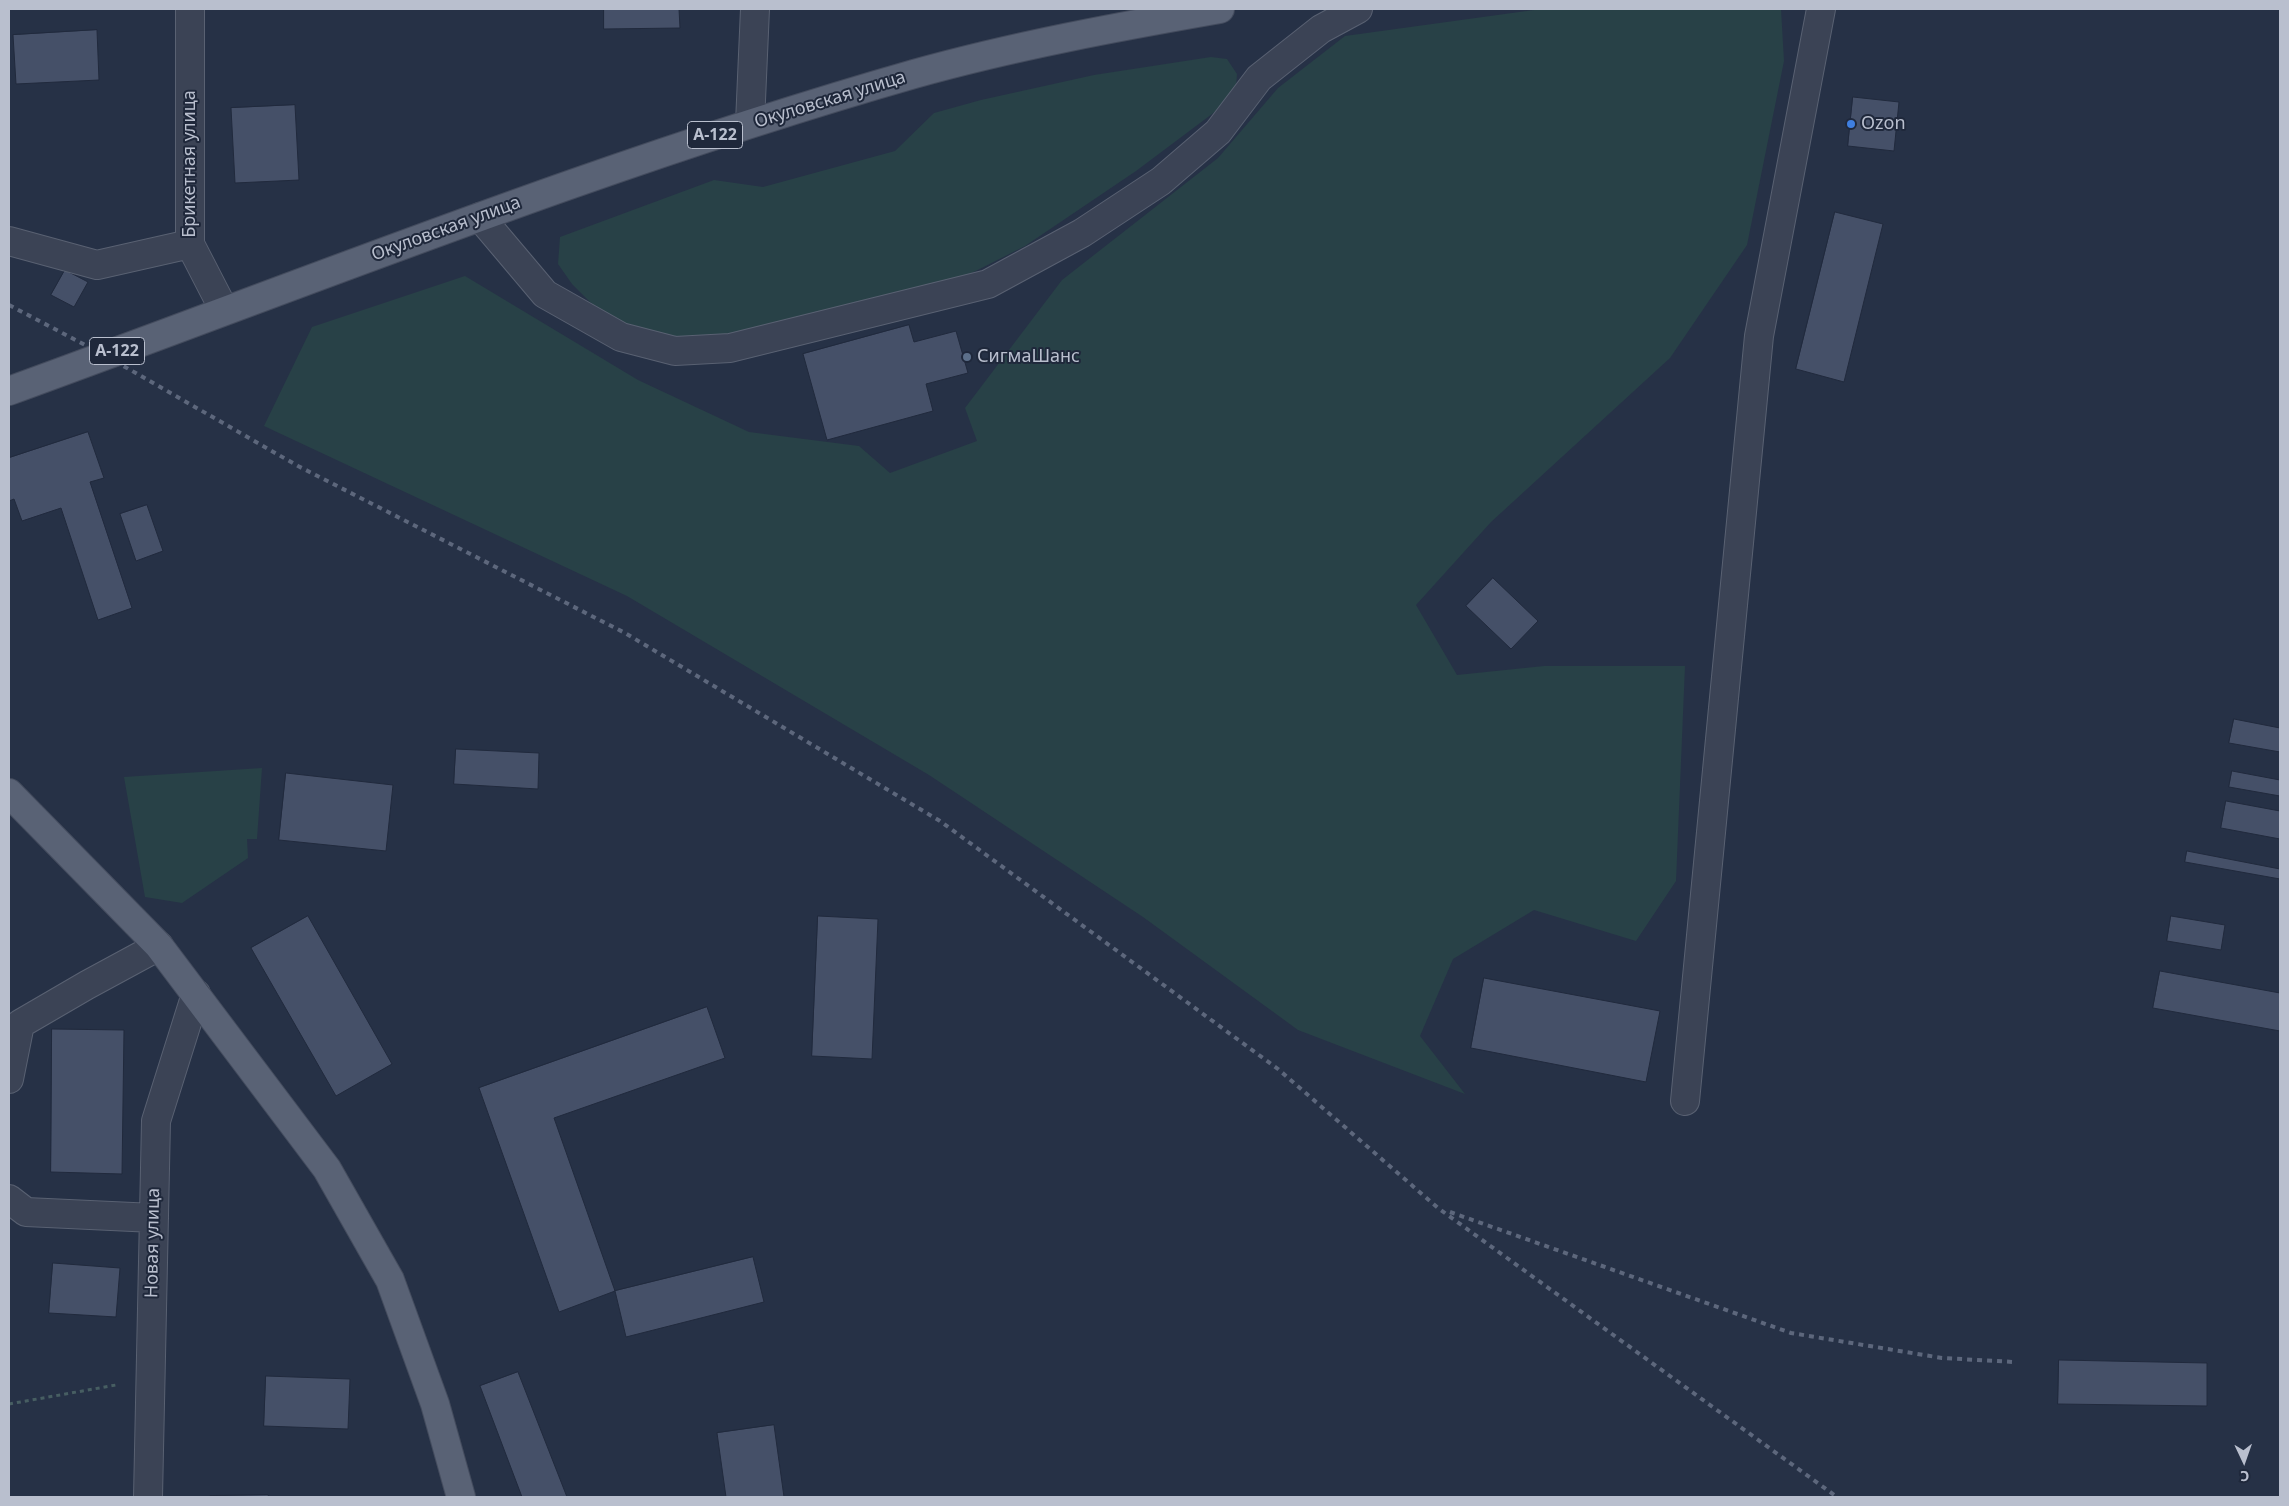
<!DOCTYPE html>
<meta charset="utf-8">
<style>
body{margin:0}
#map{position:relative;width:2289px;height:1506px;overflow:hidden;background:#263146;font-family:"Noto Sans",sans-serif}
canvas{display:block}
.frame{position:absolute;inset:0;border:10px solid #b9bfce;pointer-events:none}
.north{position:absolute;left:2219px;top:1436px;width:50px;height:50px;-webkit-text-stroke:4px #1f283b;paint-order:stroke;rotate:177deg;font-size:14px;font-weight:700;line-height:20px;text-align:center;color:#b9bfce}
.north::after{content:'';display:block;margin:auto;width:18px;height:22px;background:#b9bfce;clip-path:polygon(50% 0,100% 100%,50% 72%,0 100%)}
</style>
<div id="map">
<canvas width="2289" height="1506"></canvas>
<div class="frame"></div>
<div class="north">С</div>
</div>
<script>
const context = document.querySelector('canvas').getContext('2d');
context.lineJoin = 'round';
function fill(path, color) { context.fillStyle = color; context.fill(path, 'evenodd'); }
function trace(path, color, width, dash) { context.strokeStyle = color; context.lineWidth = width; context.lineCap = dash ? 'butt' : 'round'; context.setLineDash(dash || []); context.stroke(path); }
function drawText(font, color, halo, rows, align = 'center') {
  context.font = font + ' "Noto Sans",sans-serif'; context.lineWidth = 4; context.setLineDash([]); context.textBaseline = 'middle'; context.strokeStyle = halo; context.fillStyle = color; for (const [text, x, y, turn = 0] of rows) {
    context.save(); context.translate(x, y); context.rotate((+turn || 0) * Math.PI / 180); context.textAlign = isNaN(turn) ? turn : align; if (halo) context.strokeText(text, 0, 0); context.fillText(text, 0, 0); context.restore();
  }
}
fill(new Path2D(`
 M1541,9H1781L1784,61L1747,245L1670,358L1491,522L1416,605L1457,675L1544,666H1685L1676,881L1636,941L1534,910L1453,959L1420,1036L1465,1094L1298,1030L1143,917L929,775L627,596L264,426L312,327L465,276L638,380L749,432L859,446L890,473L977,441L965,408L1062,280L1218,158L1278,88L1345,36Z
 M1211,57L1227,59L1237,74L1236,87L1220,108L1136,171L1025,246L954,282L759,330L698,340L642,331L600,312L572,284L558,264L560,237L714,180L763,187L895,151L934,113L981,100L1094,75Z
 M262,768L257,839H247L248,858L182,903L145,897L124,777Z`), '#284147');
const building = new Path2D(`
 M604,9H679L680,28L604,29Z
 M97,30L99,80L16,84L13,35Z
 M1853,97L1899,102L1894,151L1848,146Z
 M295,105L299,180L235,183L231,108Z
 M1835,212L1883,224L1844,382L1796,369Z
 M65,270L88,282L74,307L51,295Z
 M909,325L914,342L956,331L968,373L926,384L933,411L827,440L803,354Z
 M88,432L104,478L90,482L132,608L98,620L61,508L22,521L14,499L9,501V458Z
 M147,505L163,551L136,561L120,514Z
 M1493,578L1538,621L1511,649L1466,606Z
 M2234,719L2280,728V752L2229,743Z
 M456,749L539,753L538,789L454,784Z
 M2232,771L2280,780V796L2229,787Z
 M286,773L393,785L386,851L279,840Z
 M2226,801L2280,811V839L2221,828Z
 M2187,851L2280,869V879L2185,862Z
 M308,916L392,1064L336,1096L251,948Z
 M818,916L878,919L872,1059L812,1056Z
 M2171,916L2225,925L2221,950L2167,941Z
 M2160,971L2280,993V1031L2153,1008Z
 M1484,978L1660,1011L1646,1082L1471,1048Z
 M707,1007L725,1058L554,1118L615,1291L559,1312L479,1088Z
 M52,1029L124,1030L122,1174L51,1172Z
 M753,1257L764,1302L626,1337L615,1291Z
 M53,1263L120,1268L116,1317L49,1313Z
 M2059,1360L2207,1363V1406L2058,1404Z
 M518,1372L567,1497H522L480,1386Z
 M266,1376L350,1379L348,1429L264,1426Z
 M774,1425L784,1497H726L717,1433Z
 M268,1495L269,1497H210V1496Z`);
fill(building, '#455068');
trace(building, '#212a3d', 1);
const minor = new Path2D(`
 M190,9V244L224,310
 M750,123L755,9
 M480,217L545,294L621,337L675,351L730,348L988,284L1082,233L1161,181L1218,132L1259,78L1321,29L1358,9
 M9,241L97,265L190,244
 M9,1079L20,1024L87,985L159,946
 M1685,1101L1759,336L1821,9
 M9,1199L26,1212L154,1218
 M148,1497L156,1121L196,994`);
const major = new Path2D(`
 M9,391C309,282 606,162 914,74C1014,46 1117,27 1220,9
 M9,793L159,946L327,1169L390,1280L435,1404L461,1497`);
trace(minor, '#596172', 30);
trace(major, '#444c5e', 30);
trace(new Path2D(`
 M9,1404L116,1385`), '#475e62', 3, [4, 4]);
trace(minor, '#3b4355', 28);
trace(major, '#596275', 28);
trace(new Path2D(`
 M9,305L106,356L298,466L625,633L940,821L1278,1069L1438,1208L1837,1497
 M1450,1212L1791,1333L1942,1358L2014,1362`), '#5d677c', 4, [5, 5]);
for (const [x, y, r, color] of [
 [1851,124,5,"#3f7fe0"],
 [967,357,5,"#5c6f8a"]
]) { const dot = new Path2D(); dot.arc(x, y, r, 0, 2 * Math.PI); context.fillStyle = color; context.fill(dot); trace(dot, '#1f283b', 2); }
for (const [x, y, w] of [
 [715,135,55],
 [117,351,55]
]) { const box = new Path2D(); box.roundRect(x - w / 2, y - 13.5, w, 27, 4); context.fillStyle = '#1f283b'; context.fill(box); trace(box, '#b9bfce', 1); }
drawText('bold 16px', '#b9bfce', null, [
 ["А-122",715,135],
 ["А-122",117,351]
]);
drawText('18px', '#b9bfce', '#1f283b', [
 ["Окуловская улица",830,100,-17],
 ["Брикетная улица",190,164,-90],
 ["Окуловская улица",446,229,-20],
 ["Новая улица",153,1243,-89]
]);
drawText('18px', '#b9bfce', '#1f283b', [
 ["Ozon",1861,124],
 ["СигмаШанс",977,357]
], 'left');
</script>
